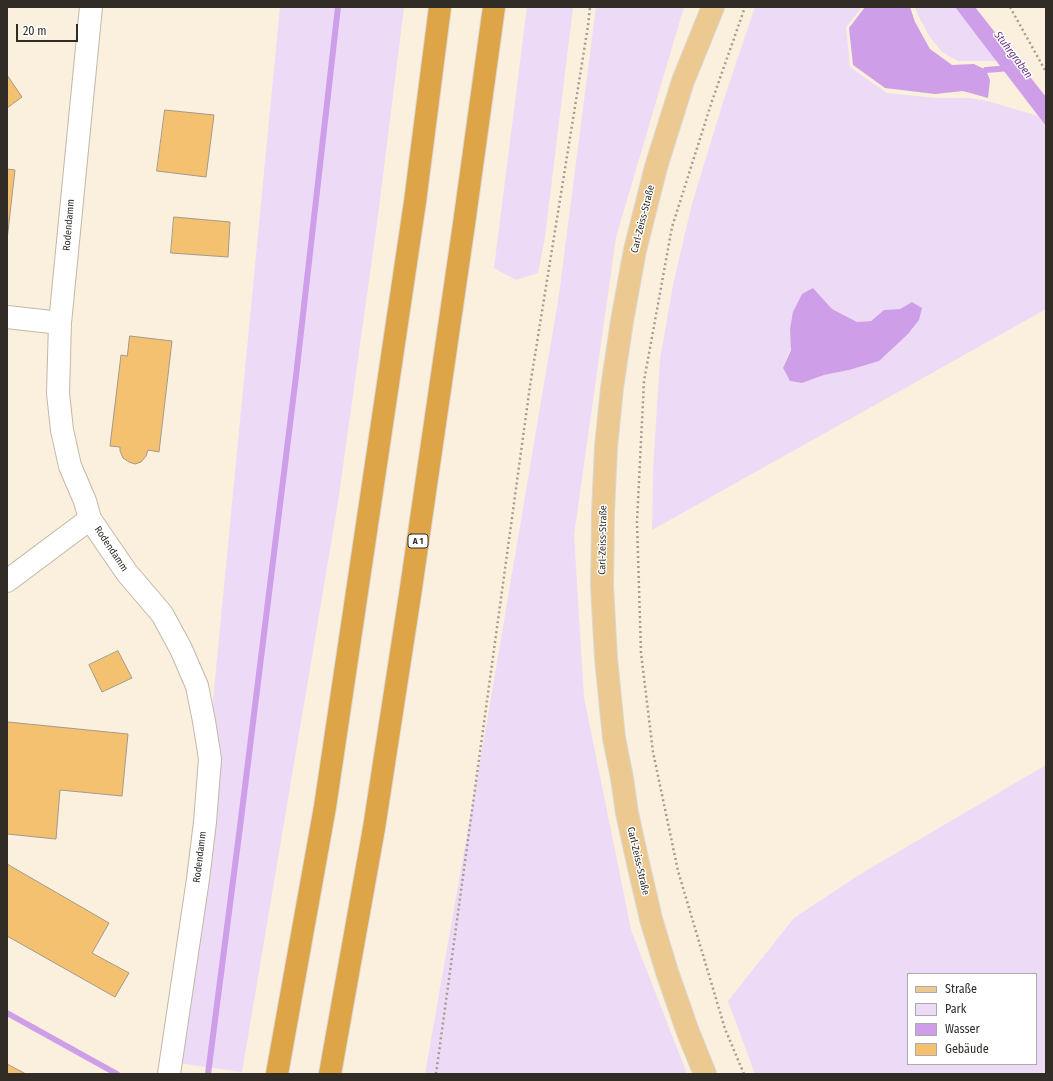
<!DOCTYPE html>
<meta charset="utf-8">
<style>
body{margin:0}
#map{position:relative;width:1053px;height:1081px;overflow:hidden;background:#fbefde;font-family:"Fira Sans Condensed",sans-serif}
canvas{display:block}
.frame{position:absolute;inset:0;border:8px solid #312c26;pointer-events:none}
.legend{position:absolute;left:907px;top:973px;width:130px;height:92px;box-sizing:border-box;background:#fff;border:1px solid #adaba8;margin:0;padding:5px 7px;list-style:none;font-size:12px;color:#312c26}
.legend li{display:flex;align-items:center;gap:8px;height:20px}
.legend b{width:20px;border:1px solid #adaba8}
.scale{position:absolute;left:16px;top:24px;width:62px;height:18px;box-sizing:border-box;border:2px solid #312c26;border-top:0;padding-left:5px;font-size:12px;line-height:14px;white-space:nowrap;color:#312c26;-webkit-text-stroke:3px #fff;paint-order:stroke}
</style>
<div id="map">
<canvas width="1053" height="1081"></canvas>
<div class="frame"></div>
<ul class="legend">
<li><b style="height:5px;background:#ebc991"></b>Straße</li>
<li><b style="height:11px;background:#ecdaf7"></b>Park</li>
<li><b style="height:11px;background:#ce9ee8"></b>Wasser</li>
<li><b style="height:11px;background:#f4c171"></b>Gebäude</li>
</ul>
<div class="scale">20 m</div>
</div>
<script>
const context = document.querySelector('canvas').getContext('2d');
context.lineJoin = 'round';
function fill(path, color) { context.fillStyle = color; context.fill(path, 'evenodd'); }
function trace(path, color, width, dash) { context.strokeStyle = color; context.lineWidth = width; context.lineCap = dash ? 'butt' : 'round'; context.setLineDash(dash || []); context.stroke(path); }
function drawText(font, color, halo, rows, align = 'center') {
  context.font = font + ' "Fira Sans Condensed",sans-serif'; context.lineWidth = 3; context.setLineDash([]); context.textBaseline = 'middle'; context.strokeStyle = halo; context.fillStyle = color; for (const [text, x, y, turn = 0] of rows) {
    context.save(); context.translate(x, y); context.rotate((+turn || 0) * Math.PI / 180); context.textAlign = isNaN(turn) ? turn : align; if (halo) context.strokeText(text, 0, 0); context.fillText(text, 0, 0); context.restore();
  }
}
fill(new Path2D(`
 M280,7H404L377,223L338,502L242,1072L178,1063Z
 M527,7H573L545,237L538,273L516,280L494,268Z
 M596,7H684L616,237L574,535L584,697L631,930L687,1074H425L490,704L559,295Z
 M755,7H862L846,27L850,67L887,93L937,98H971L991,102L1038,116L1046,126V309L652,530L653,471L660,359L674,280L692,204L724,99ZM813,288L832,309L857,322L871,321L884,310L900,309L912,302L922,308L919,320L908,334L878,361L849,370L824,375L802,383L790,381L783,368Z
 M915,7H955L997,61H958L942,52L930,37L918,15Z
 M1046,765V1074H755L728,1001L794,918L859,875ZM908,974H1036V1064H908Z`), '#ecdaf7');
fill(new Path2D(`
 M865,7H910L915,22L930,49L952,65L974,64L986,70L990,80L988,98L963,91L935,94L885,88L853,65L849,28Z
 M955,7H975L1046,97V126Z
 M813,288L832,309L857,322L871,321L884,310L900,309L912,302L922,308L919,320L908,334L879,361L849,370L824,375L802,383L790,381L783,368L791,350L790,329L793,312L802,294Z`), '#ce9ee8');
trace(new Path2D(`
 M986,70L1010,68
 M7,1013L117,1074
 M208,1074L240,827L296,376L338,7`), '#ce9ee8', 6);
const building = new Path2D(`
 M7,75L22,97L7,108Z
 M165,110L214,115L206,177L157,171Z
 M7,169L15,170L7,240Z
 M174,217L230,222L228,257L171,253Z
 M130,336L172,341L159,452L148,450L146,456L141,462L135,464L129,462L123,458L120,451V447L110,446L121,355L127,356Z
 M118,651L132,678L102,692L89,665Z
 M8,722L128,734L122,796L60,790L56,839L7,834V732Z
 M7,864L109,923L92,953L129,973L115,997L7,936Z
 M7,1064L26,1074H7Z`);
fill(building, '#f4c171');
trace(building, '#a49989', 1);
const minor = new Path2D(`
 M91,7L60,323L58,393L62,430L70,466L85,501L90,519L127,573L162,614L181,649L197,686L204,721L210,759L205,822L198,879L169,1074
 M7,317L60,323
 M7,581L90,519`);
const major = new Path2D(`
 M705,1074L688,1032L667,972L651,919L638,863L627,813L622,778L614,738L606,658L602,586L603,513L606,447L612,388L622,321L635,250L656,167L683,81L713,7`);
const highway = new Path2D(`
 M277,1074L325,807L415,202L440,7
 M330,1074L374,828L410,595L464,224L494,7`);
trace(minor, '#c3b8a7', 24);
trace(major, '#dad9d8', 24);
trace(highway, '#dad9d8', 24);
trace(new Path2D(`
 M1010,7L1046,72
 M436,1074L530,386L588,26L590,7
 M744,1074L725,1029L678,871L653,752L641,653L637,522L644,381L672,227L712,101L745,7`), '#a59c90', 2.5, [2, 3]);
trace(minor, '#fff', 22);
trace(major, '#ebc991', 22);
trace(highway, '#dea548', 22);
for (const [x, y, w] of [
 [418,541,20]
]) { const box = new Path2D(); box.roundRect(x - w / 2, y - 7, w, 14, 3); context.fillStyle = '#fff'; context.fill(box); trace(box, '#312c26', 1); }
drawText('bold 9px', '#312c26', null, [
 ["A 1",418,541]
]);
drawText('10px', '#312c26', '#fff', [
 ["Carl-Zeiss-Straße",643,219,-76],
 ["Rodendamm",69,225,-85],
 ["Carl-Zeiss-Straße",603,540,-89],
 ["Rodendamm",111,549,56],
 ["Rodendamm",200,857,-83],
 ["Carl-Zeiss-Straße",638,861,77]
]);
drawText('italic 11px', '#6f368c', '#fff', [
 ["Stuhrgraben",1013,55,53]
]);
</script>
